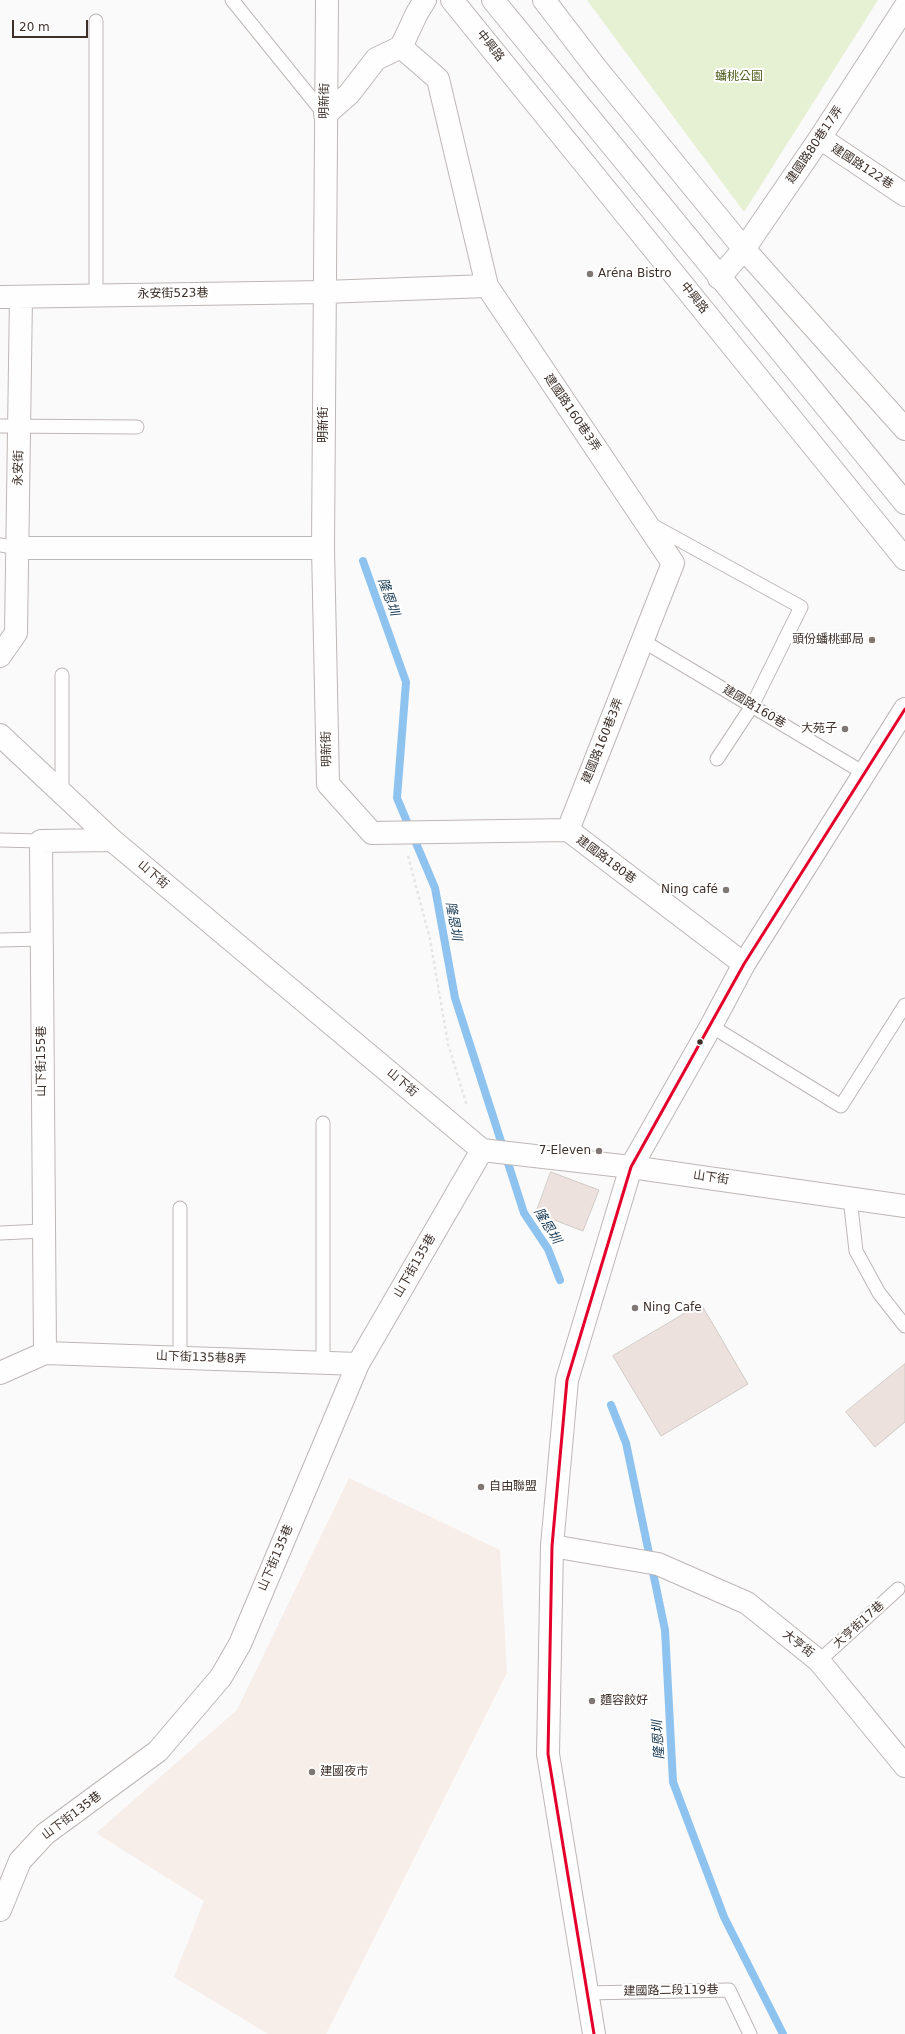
<!DOCTYPE html>
<meta charset="utf-8">
<style>
body{margin:0}
#map{position:relative;width:905px;height:2034px;overflow:hidden;background:#fafafa;font-family:"DejaVu Sans",sans-serif}
canvas{display:block}
.scale{position:absolute;left:12px;top:20px;width:76px;height:18px;box-sizing:border-box;border:2px solid #3d302a;border-top:0;padding-left:5px;font-size:12px;line-height:14px;white-space:nowrap;color:#3d302a;-webkit-text-stroke:3px #fff;paint-order:stroke}
</style>
<div id="map">
<canvas width="905" height="2034"></canvas>
<div class="scale">20 m</div>
</div>
<script>
const context = document.querySelector('canvas').getContext('2d');
context.lineJoin = 'round';
function fill(path, color) { context.fillStyle = color; context.fill(path, 'evenodd'); }
function trace(path, color, width, dash) { context.strokeStyle = color; context.lineWidth = width; context.lineCap = dash ? 'butt' : 'round'; context.setLineDash(dash || []); context.stroke(path); }
function drawText(font, color, halo, rows, align = 'center') {
  context.font = font + ' "DejaVu Sans","Noto Sans TC",sans-serif'; context.lineWidth = 4; context.setLineDash([]); context.textBaseline = 'middle'; context.strokeStyle = halo; context.fillStyle = color; for (const [text, x, y, turn = 0] of rows) {
    context.save(); context.translate(x, y); context.rotate((+turn || 0) * Math.PI / 180); context.textAlign = isNaN(turn) ? turn : align; if (halo) context.strokeText(text, 0, 0); context.fillText(text, 0, 0); context.restore();
  }
}
fill(new Path2D(`
 M349,1478L500,1550L507,1673L326,2034H268L174,1977L204,1901L96,1833L237,1710Z`), '#f7ede9');
fill(new Path2D(`
 M587,0H878L744,212Z`), '#e6f0d2');
trace(new Path2D(`
 M363,561L406,682L397,798L435,888L455,998L524,1213L548,1249L560,1280
 M611,1405L626,1443L665,1630L673,1782L724,1917L783,2034`), '#8ec3ef', 8);
const building = new Path2D(`
 M551,1172L599,1190L583,1231L536,1213Z
 M701,1304L748,1384L661,1436L613,1356Z
 M905,1364V1422L875,1447L846,1412Z`);
fill(building, '#ece1dd');
trace(building, '#d0cac7', 1);
const lane = new Path2D(`
 M232,0L325,115
 M96,21V295
 M0,426L137,427
 M652,525L801,607L752,706L717,759
 M0,545L18,548
 M643,641L864,773
 M62,675V793
 M0,840L41,841
 M0,940L41,939
 M711,1026L841,1106L905,1005
 M323,1123V1362
 M850,1198L856,1251L879,1293L905,1326
 M180,1208V1357
 M0,1233L43,1231
 M819,1661L898,1589
 M587,1993L729,1990L750,2034`);
const street = new Path2D(`
 M327,0L323,548L328,784L372,833L568,830L744,964
 M425,0L417,13L401,47L438,79L487,286L673,563L568,830
 M544,0L596,68L744,249L905,429
 M325,115L349,94L376,59L401,47
 M820,138L905,195
 M719,278L744,249L820,138L905,7
 M0,297L324,292L487,286
 M18,548H323
 M0,656L16,633L21,297
 M0,735L112,840L482,1150L631,1167L905,1206
 M45,1353L41,841L112,840
 M0,1373L45,1353L358,1364
 M552,1546L658,1564L747,1603L819,1661L905,1766
 M0,1910L20,1861L45,1834L158,1751L221,1677L240,1644L358,1364L482,1150`);
const secondary = new Path2D(`
 M452,0L905,559
 M493,0L905,503
 M594,2034L548,1754L552,1546L567,1380L631,1167L711,1026L744,964L905,709`);
trace(lane, '#bdb7b5', 15);
trace(street, '#bdb7b5', 24);
trace(secondary, '#bdb7b5', 24);
trace(new Path2D(`
 M408,856L430,939L448,1044L467,1106`), '#e6e5e5', 2.5, [3, 3]);
trace(lane, '#fefefe', 13);
trace(street, '#fefefe', 22);
trace(secondary, '#fefefe', 22);
trace(new Path2D(`
 M594,2034L548,1754L552,1546L567,1380L631,1167L744,964L905,709`), '#e4002b', 3);
for (const [x, y, r, color] of [
 [590,274,4,"#7f7773"],
 [872,640,4,"#7f7773"],
 [845,729,4,"#7f7773"],
 [726,890,4,"#7f7773"],
 [700,1042,3.5,"#3d302a"],
 [599,1151,4,"#7f7773"],
 [635,1308,4,"#7f7773"],
 [481,1487,4,"#7f7773"],
 [592,1701,4,"#7f7773"],
 [312,1772,4,"#7f7773"]
]) { const dot = new Path2D(); dot.arc(x, y, r, 0, 2 * Math.PI); context.fillStyle = color; context.fill(dot); trace(dot, '#fff', 1.5); }
drawText('12px', '#3d302a', '#fff', [
 ["中興路",490,46,51],
 ["明新街",325,101,-89],
 ["建國路80巷17弄",815,145,-56],
 ["建國路122巷",862,167,33],
 ["永安街523巷",173,294,-1],
 ["中興路",694,298,51],
 ["建國路160巷3弄",572,413,56],
 ["明新街",324,425,-90],
 ["永安街",19,468,-89],
 ["建國路160巷",754,707,31],
 ["建國路160巷3弄",603,741,-68],
 ["明新街",327,749,-91],
 ["建國路180巷",606,860,37],
 ["山下街",153,875,40],
 ["山下街155巷",42,1061,-90],
 ["山下街",402,1083,40],
 ["山下街",711,1178,8],
 ["山下街135巷",415,1266,-60],
 ["山下街135巷8弄",201,1358,2],
 ["山下街135巷",276,1558,-67],
 ["大亨街17巷",859,1625,-42],
 ["大亨街",798,1644,38],
 ["山下街135巷",72,1816,-37],
 ["建國路二段119巷",671,1991,-1]
]);
drawText('12px', '#505f20', '#fff', [
 ["蟠桃公園",739,77]
]);
drawText('12px', '#3d302a', '#fff', [
 ["Aréna Bistro",598,274],
 ["頭份蟠桃郵局",864,640,"right"],
 ["大苑子",837,729,"right"],
 ["Ning café",718,890,"right"],
 ["7-Eleven",591,1151,"right"],
 ["Ning Cafe",643,1308],
 ["自由聯盟",489,1487],
 ["麵容餃好",600,1701],
 ["建國夜市",320,1772]
], 'left');
drawText('italic 13px', '#173852', '#fff', [
 ["隆恩圳",388,597,70],
 ["隆恩圳",453,921,80],
 ["隆恩圳",547,1226,59],
 ["隆恩圳",659,1740,-93]
]);
</script>
